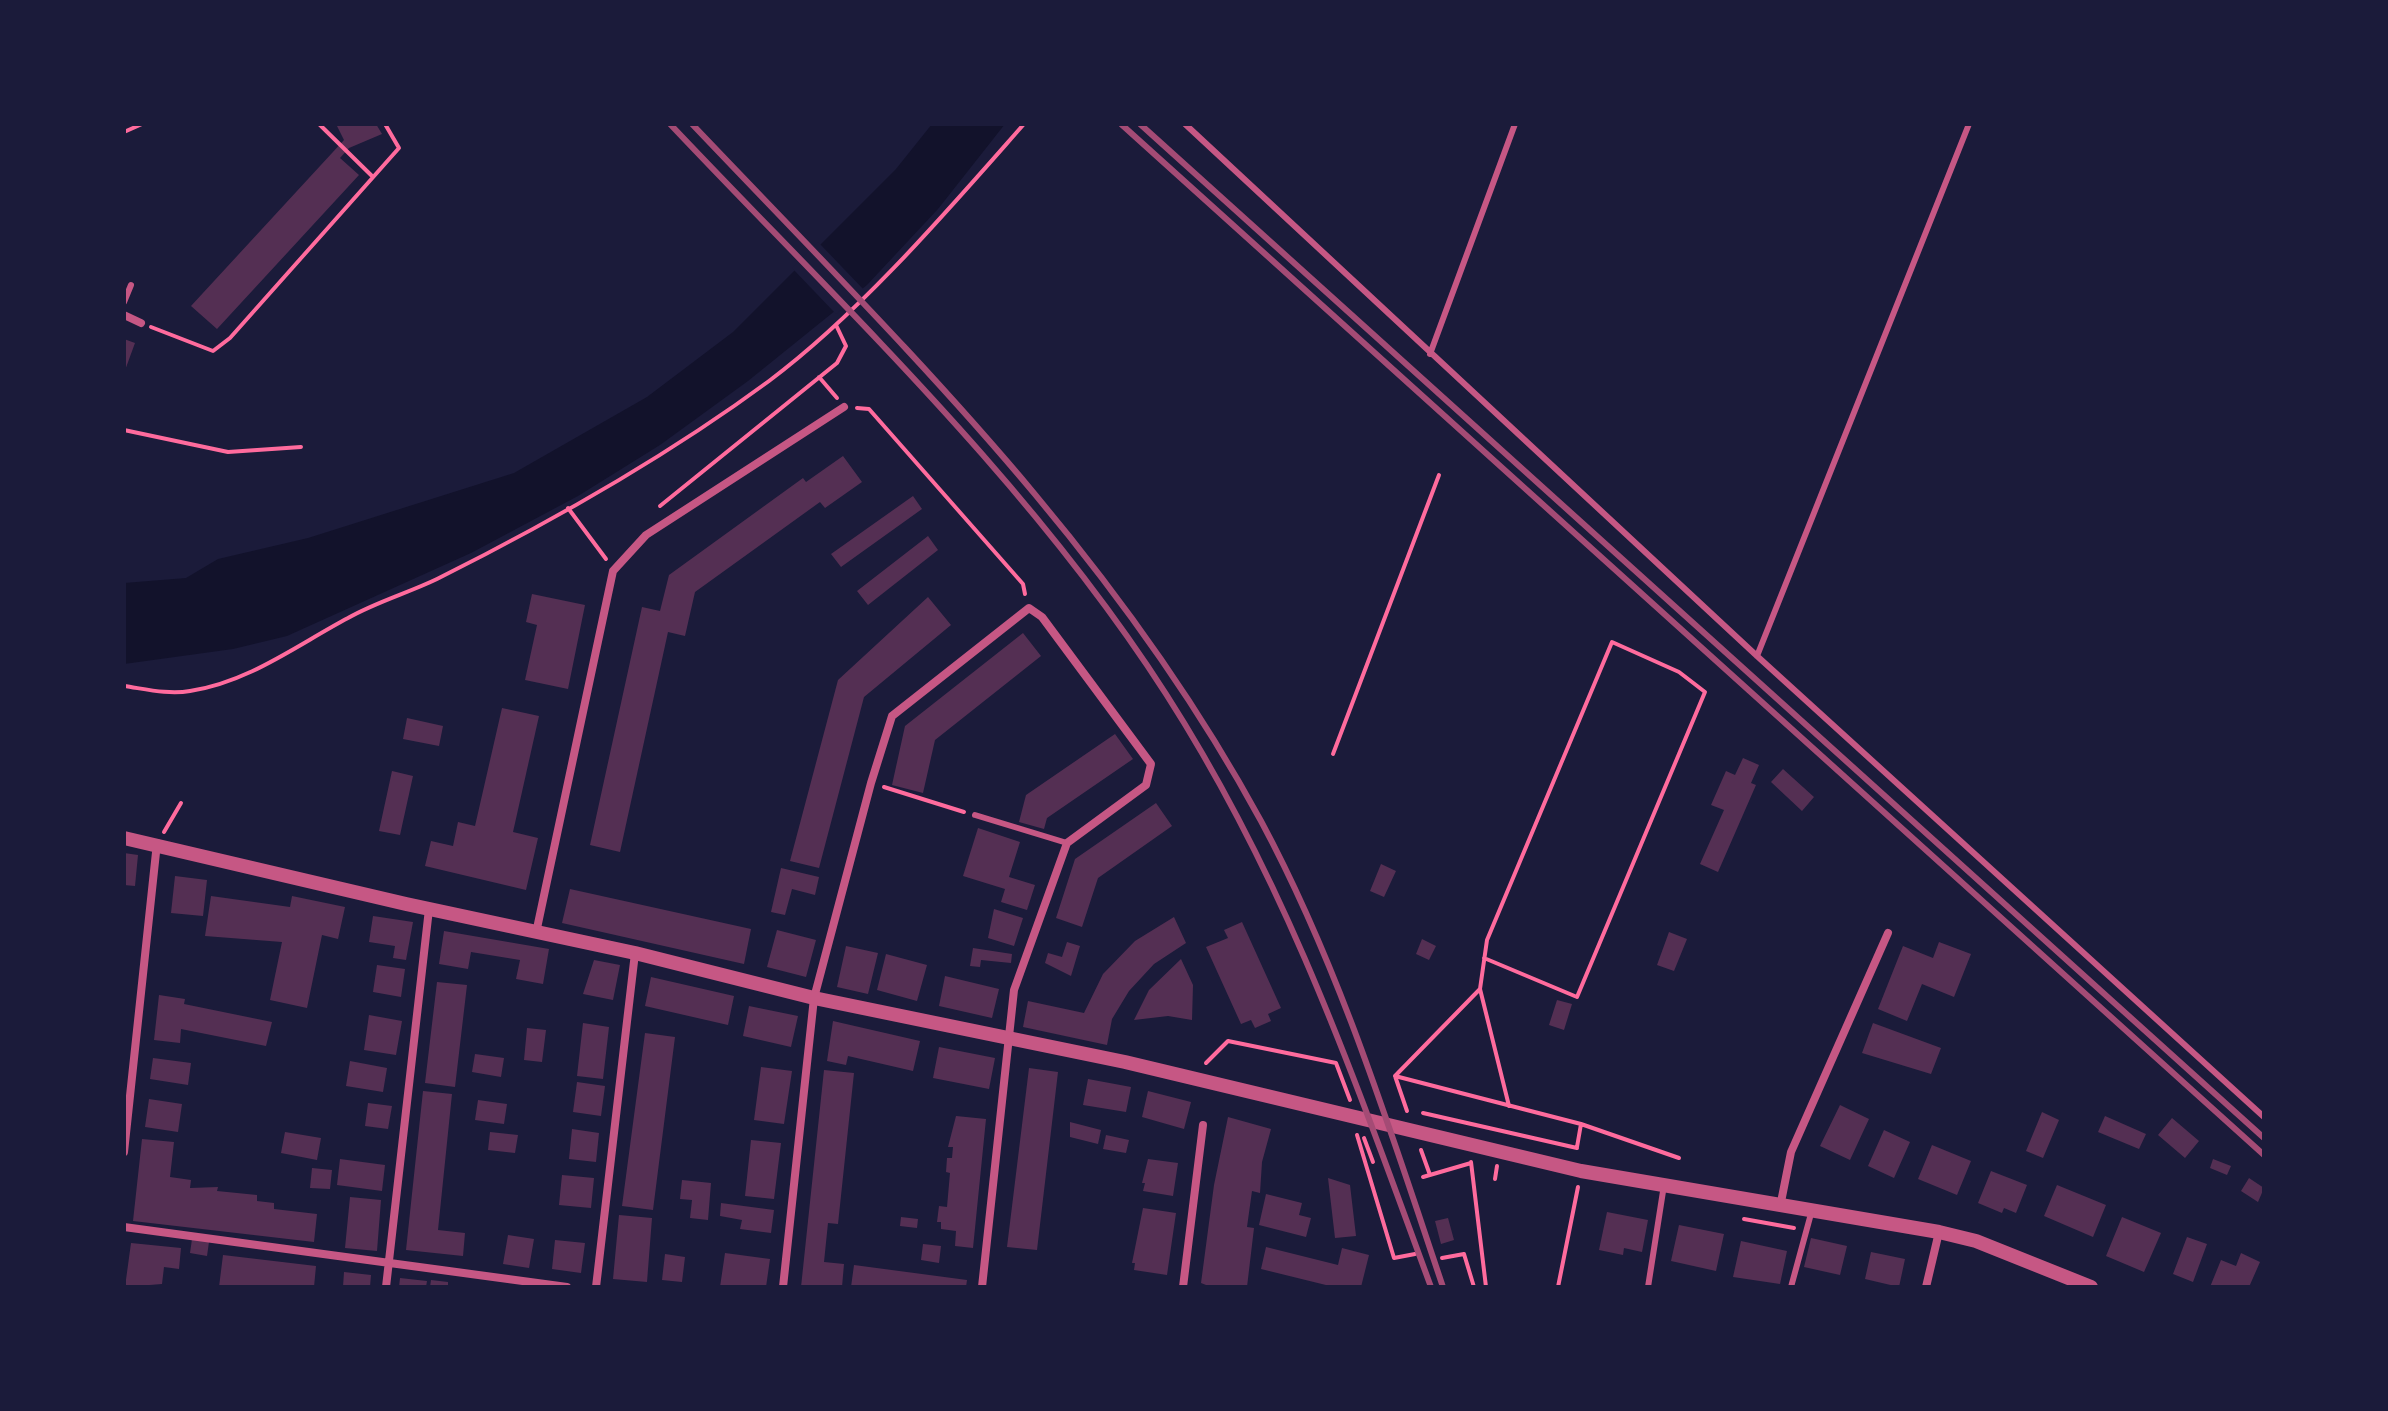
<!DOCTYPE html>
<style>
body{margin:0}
#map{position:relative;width:2388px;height:1411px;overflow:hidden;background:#1b1b3a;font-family:Mulish,sans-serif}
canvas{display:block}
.frame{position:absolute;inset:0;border:126px solid #1b1b3a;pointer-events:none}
</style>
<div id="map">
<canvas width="2388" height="1411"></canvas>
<div class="frame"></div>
</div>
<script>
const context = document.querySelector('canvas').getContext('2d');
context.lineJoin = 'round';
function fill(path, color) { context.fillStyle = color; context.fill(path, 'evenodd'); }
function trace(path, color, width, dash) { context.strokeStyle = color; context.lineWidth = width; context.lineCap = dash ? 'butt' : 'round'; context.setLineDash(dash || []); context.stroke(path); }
fill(new Path2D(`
 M932,124H1005L938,209L867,285L748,381L660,445L578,496L471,553L287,636L233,649L124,664V583L186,578L218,559L308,538L514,473L647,397L733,332L896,169Z`), '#12122b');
fill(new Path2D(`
 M818,242L865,291L836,314L792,268Z`), '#1b1b3a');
fill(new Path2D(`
 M336,124H376L382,134L349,148L340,158L359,175L217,329L191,306L344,140Z
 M124,339L135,343L124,373Z
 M843,456L862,482L825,508L820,502L695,592L685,636L668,632L620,852L590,845L642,607L660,611L669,575L803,478L806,482Z
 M913,496L922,509L841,567L831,554Z
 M928,536L938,550L868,605L857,591Z
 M532,594L585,605L568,689L525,680L537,625L526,622Z
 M928,597L951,625L864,697L819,868L790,861L838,680Z
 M1023,633L1041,656L935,740L923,793L892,785L905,726Z
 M502,708L539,716L513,832L538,838L526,890L425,866L431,841L453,846L458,822L475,826Z
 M407,718L443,726L439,746L403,739Z
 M1115,734L1133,759L1047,818L1044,829L1019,822L1026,795Z
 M1743,758L1759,765L1751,783L1756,785L1718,872L1700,864L1724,810L1711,805L1726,771L1735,775Z
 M1783,769L1814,797L1802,811L1771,782Z
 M392,771L413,776L400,835L379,831Z
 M1156,803L1172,826L1098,878L1082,927L1056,918L1075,859Z
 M978,828L1020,842L1009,877L1035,885L1027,910L1001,902L1005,889L963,876Z
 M124,853L138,855L135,886L124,885Z
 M1381,864L1396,871L1384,897L1370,891Z
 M781,868L819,877L815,895L792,889L785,915L771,912Z
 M175,876L207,880L203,916L171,913Z
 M570,889L751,929L744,964L562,923Z
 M211,896L290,907L292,896L345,907L338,939L322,935L307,1008L270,1000L282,942L205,936Z
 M994,909L1023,918L1014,946L988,938Z
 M373,916L413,922L406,960L393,958L395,946L369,942Z
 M1174,917L1186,943L1154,964L1129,991L1112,1019L1107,1045L1023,1027L1028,1001L1084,1013L1103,974L1135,941Z
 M1242,922L1281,1008L1268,1014L1271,1021L1255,1028L1251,1020L1241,1024L1206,947L1228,938L1224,930Z
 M777,930L816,940L806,977L767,967Z
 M444,931L549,949L543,984L516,979L520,960L471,952L468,969L439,964Z
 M1669,932L1687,939L1674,971L1657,965Z
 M1422,939L1436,946L1429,960L1416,954Z
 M1067,942L1080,946L1071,976L1045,963L1048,953L1062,957Z
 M1939,942L1971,954L1954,997L1922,984L1907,1021L1878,1009L1903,946L1933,958Z
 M846,946L878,953L868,994L837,987Z
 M973,948L1012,954L1011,963L981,960L980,967L970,966Z
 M886,954L927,965L917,1001L877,990Z
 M1181,959L1193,985L1192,1020L1168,1016L1134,1020L1149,990Z
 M594,960L620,965L613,1000L583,994Z
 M377,965L405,969L401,997L373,992Z
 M945,976L999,989L992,1018L939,1006Z
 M651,977L734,996L728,1025L645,1006Z
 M437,982L467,985L455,1087L425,1083Z
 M159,995L185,999L184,1004L272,1022L266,1046L181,1029L180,1043L154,1040Z
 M1557,1000L1572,1004L1564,1030L1549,1025Z
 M749,1006L798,1016L791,1047L743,1036Z
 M369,1015L402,1021L396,1055L364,1050Z
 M833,1021L920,1041L913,1071L848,1056L846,1065L827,1061Z
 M583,1023L609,1027L603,1079L577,1076Z
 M1873,1023L1941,1048L1931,1074L1862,1053Z
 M527,1028L546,1030L542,1062L524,1060Z
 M645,1033L675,1037L653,1210L622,1206Z
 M939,1047L995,1058L989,1089L933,1078Z
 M475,1054L504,1058L501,1077L472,1072Z
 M153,1058L191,1063L188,1085L150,1079Z
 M350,1061L387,1068L383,1092L346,1086Z
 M761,1067L792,1071L784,1124L754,1120Z
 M1029,1068L1058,1072L1037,1250L1007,1247Z
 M824,1070L854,1073L838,1224L828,1223L824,1262L844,1264L842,1287H801Z
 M1088,1079L1131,1087L1126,1112L1083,1105Z
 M577,1082L605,1086L601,1116L573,1112Z
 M423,1091L452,1094L438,1230L465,1233L463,1256L406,1250Z
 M1148,1091L1191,1102L1184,1129L1142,1117Z
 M149,1099L182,1104L178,1132L145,1127Z
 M478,1100L507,1104L504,1124L475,1120Z
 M368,1103L392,1106L388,1129L365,1126Z
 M1840,1105L1869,1119L1850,1160L1820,1146Z
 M2042,1112L2059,1120L2043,1158L2026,1151Z
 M956,1116L986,1119L973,1248L955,1246L956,1231L941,1229V1222H937L939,1206L947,1207L950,1173L946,1172L947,1158H952L953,1147H948Z
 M2105,1116L2146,1134L2139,1149L2098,1132Z
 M1228,1117L1271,1129L1262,1162L1260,1193L1252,1191L1247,1227L1254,1228L1247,1287H1211L1201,1283L1214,1185Z
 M2172,1118L2199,1141L2185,1158L2158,1135Z
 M1070,1122L1101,1130L1098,1144L1070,1137Z
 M572,1129L599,1133L596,1162L569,1159Z
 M1884,1130L1910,1142L1894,1178L1868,1166Z
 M285,1132L321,1138L317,1160L281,1153Z
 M490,1132L518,1135L515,1153L488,1150Z
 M1106,1135L1129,1140L1126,1153L1103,1149Z
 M142,1139L174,1142L170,1177L191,1180L190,1188L218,1187L217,1191L257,1195V1201L274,1203V1209L317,1214L314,1242L133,1221Z
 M751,1140L781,1143L774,1199L745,1196Z
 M1932,1145L1971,1161L1957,1195L1918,1179Z
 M340,1159L385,1165L382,1191L337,1185Z
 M1148,1159L1178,1163L1173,1196L1143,1191L1145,1183H1142Z
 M2213,1159L2231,1166L2227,1175L2210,1168Z
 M312,1168L332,1170L330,1189L310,1188Z
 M1991,1171L2027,1185L2016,1213L2004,1208L2002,1213L1978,1203Z
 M562,1175L594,1178L591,1208L559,1205Z
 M1328,1178L1350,1185L1356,1236L1335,1238Z
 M2249,1178L2264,1188L2258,1202L2241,1191Z
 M682,1180L711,1183L708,1220L690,1218L692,1200L680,1199Z
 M2057,1185L2106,1205L2093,1237L2044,1216Z
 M1266,1194L1302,1203L1299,1215L1311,1218L1306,1237L1259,1225Z
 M350,1197L381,1200L377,1251L345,1248Z
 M721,1203L774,1210L771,1233L740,1229L742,1220L720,1216Z
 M1143,1208L1176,1213L1167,1275L1134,1270L1135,1263H1132Z
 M1607,1212L1648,1220L1642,1252L1624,1248L1623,1255L1599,1250Z
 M619,1215L652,1218L647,1282L613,1279Z
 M901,1217L918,1219L917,1228L900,1226Z
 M2122,1217L2161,1233L2144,1272L2106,1256Z
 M1448,1218L1454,1240L1441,1244L1435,1221Z
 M1679,1225L1724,1234L1716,1271L1671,1261Z
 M508,1235L534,1239L529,1268L503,1264Z
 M2187,1237L2207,1244L2193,1282L2173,1274Z
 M1811,1238L1847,1246L1840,1275L1804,1267Z
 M192,1239L209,1242L207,1256L190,1253Z
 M555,1240L585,1243L581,1273L552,1269Z
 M1741,1241L1787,1251L1780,1284L1733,1277Z
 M131,1243L181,1248L179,1269L164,1267L162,1284L125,1287Z
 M923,1244L941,1246L939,1263L921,1260Z
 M1266,1247L1338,1265L1342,1248L1369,1255L1361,1287H1334L1261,1269Z
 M1871,1252L1905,1259L1899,1287L1865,1279Z
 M725,1253L770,1259L766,1287H720Z
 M2241,1253L2260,1262L2249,1287H2210L2221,1260L2236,1266Z
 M665,1254L685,1257L682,1282L662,1280Z
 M223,1255L316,1266L314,1287H219Z
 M854,1265L967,1280L966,1287H851Z
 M344,1272L371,1275L370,1287H343Z
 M400,1278L427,1281L426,1287H399Z
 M431,1280L448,1282V1287H430Z`), '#542f53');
trace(new Path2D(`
 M319,124L373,177
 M124,132L142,124
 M151,327L213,351L230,338L399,148L385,124
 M819,377L837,398
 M857,408L869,409L1023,584L1025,594
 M124,430L228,452L301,447
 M660,506L837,363L846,346L836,325
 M568,508L606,559
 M124,686C145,689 169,695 190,691C249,682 297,645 348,618C376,602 408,593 437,579C551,522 666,457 769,381C860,313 949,209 1024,124
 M1333,754L1439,475
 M884,787L964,812
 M164,832L181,803
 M1480,989L1487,940L1612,642L1679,672L1705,692L1577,997L1484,958
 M1206,1063L1228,1041L1336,1063L1350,1100
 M1395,1076L1581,1124L1577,1147
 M1395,1076L1480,989L1509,1106
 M1395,1076L1407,1111
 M1423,1113L1577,1148
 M1581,1124L1679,1158
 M1357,1135L1394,1258L1415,1254
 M1364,1138L1373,1162
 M1421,1150L1430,1175
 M1471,1162L1486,1287
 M1423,1177L1471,1163
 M1495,1179L1497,1166
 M1744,1219L1794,1228
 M1442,1258L1464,1254L1474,1287
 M1558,1287L1578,1187`), '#ff6b9d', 4);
trace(new Path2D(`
 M1185,124L1757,656L2264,1117
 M124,302L131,285
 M1430,354L1515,124
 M1757,656L1969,124
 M975,815L1067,843
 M1648,1287L1664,1185
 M1791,1287L1812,1210`), '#c65784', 6);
trace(new Path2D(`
 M124,315L141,323
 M536,933L613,571L646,535L844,407
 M124,1152L157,843
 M1781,1202L1791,1152L1888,933
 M124,1227L567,1287
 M386,1287L429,909
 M596,1287L635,953
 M783,1287L814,998L871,783L892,716L1029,608L1042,617L1151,764L1146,785L1067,843L1014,990L982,1287
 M1183,1287L1203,1125
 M1926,1287L1939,1232`), '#c65784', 8);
trace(new Path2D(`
 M124,838L406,904L635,953L814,998L1125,1062L1581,1171L1939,1232L1976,1241L2091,1287`), '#c65784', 14);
trace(new Path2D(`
 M670,124C842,306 1030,482 1166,694C1288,884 1354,1078 1431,1287
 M692,124C903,346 1113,548 1261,821C1340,968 1390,1130 1443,1287
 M1121,124L2264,1155
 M1140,124L2264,1138`), '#a44b75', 6);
</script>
